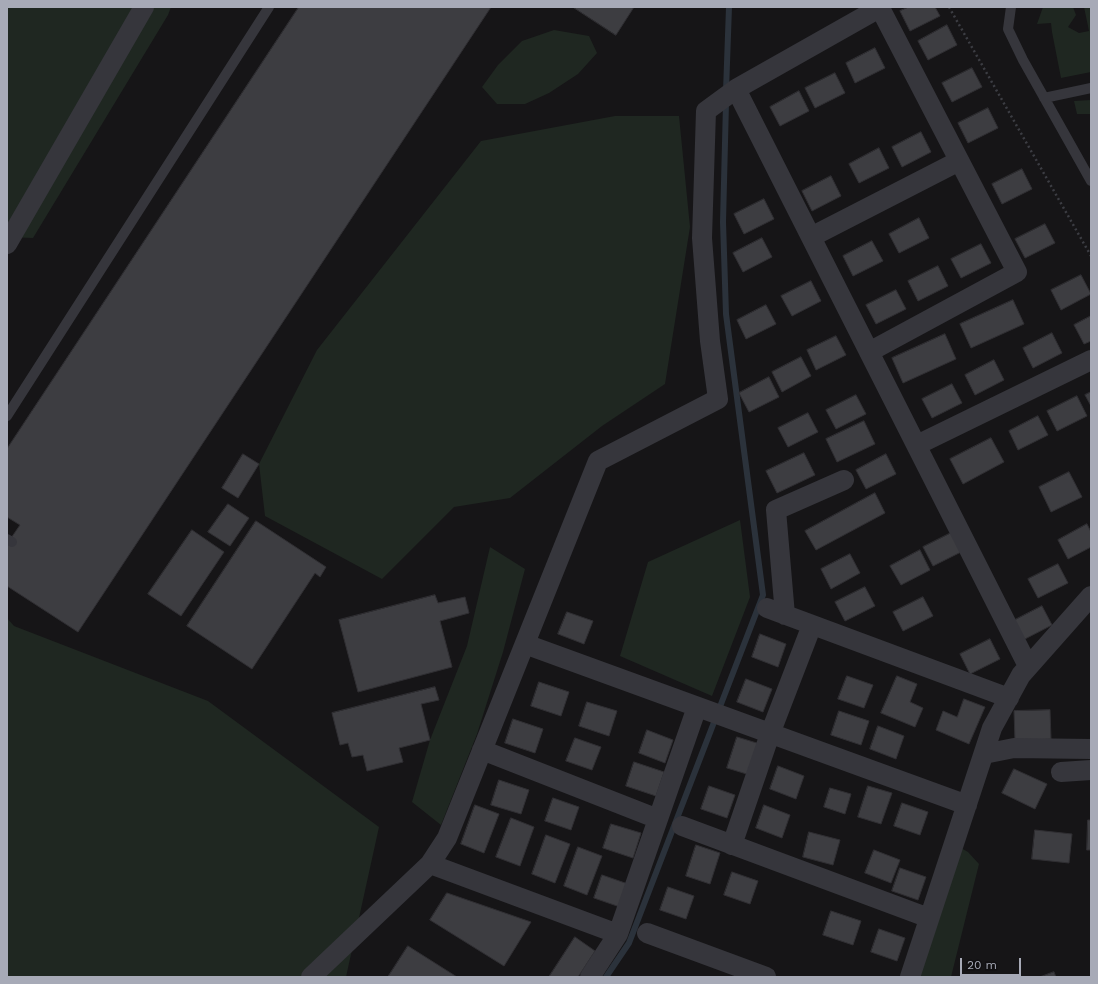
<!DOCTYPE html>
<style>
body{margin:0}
#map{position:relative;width:1098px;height:984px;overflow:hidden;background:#161517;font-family:"Work Sans",sans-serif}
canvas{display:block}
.frame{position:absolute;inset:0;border:8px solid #a7aab7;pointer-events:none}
.scale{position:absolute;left:960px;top:958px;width:61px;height:18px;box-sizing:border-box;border:2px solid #a7aab7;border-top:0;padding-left:5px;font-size:12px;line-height:14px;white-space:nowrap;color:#a7aab7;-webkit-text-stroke:3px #111012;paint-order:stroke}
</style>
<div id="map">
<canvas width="1098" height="984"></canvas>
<div class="frame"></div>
<div class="scale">20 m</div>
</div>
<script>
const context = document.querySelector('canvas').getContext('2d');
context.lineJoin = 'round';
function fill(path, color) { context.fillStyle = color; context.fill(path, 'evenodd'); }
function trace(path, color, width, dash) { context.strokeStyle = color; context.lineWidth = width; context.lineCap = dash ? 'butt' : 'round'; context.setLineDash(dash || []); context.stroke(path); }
fill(new Path2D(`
 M7,7H171L168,15L33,238L7,237Z
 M1043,7H1073L1076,15L1068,27L1079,33L1089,31L1084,7H1091V72L1061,78L1052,32L1051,23L1037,24Z
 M554,30L589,36L597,53L578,74L549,93L525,104H497L482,87L498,65L522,41Z
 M1091,100V114H1077L1074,101Z
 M615,116H679L690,227L665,384L602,426L510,498L454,507L382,579L265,516L259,464L317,350L481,141Z
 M740,520L750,597L712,696L620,656L648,562Z
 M490,547L525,569L503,652L477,734L441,825L412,802L430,740L467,646Z
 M7,618L14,626L208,701L379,827L346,977H7Z
 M954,844L968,852L979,864L951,977H910Z`), '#1f2721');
trace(new Path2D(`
 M726,91L729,7
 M606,977L629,943L763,595L726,314L723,222L726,103`), '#2b323b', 6);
const building = new Path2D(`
 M299,7H491L78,632L7,586V544L20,525L7,517V449Z
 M573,7H634L616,35Z
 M909,7H935L940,16L910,31L900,11Z
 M947,25L957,45L928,60L918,41Z
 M875,48L885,68L855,83L846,63Z
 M972,68L982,87L952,102L942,83Z
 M835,73L845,93L815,108L805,88Z
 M799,91L809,111L780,126L770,107Z
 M988,108L998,128L968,143L958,123Z
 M921,132L931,152L902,167L892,147Z
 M879,148L889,168L859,183L849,164Z
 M1022,169L1032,189L1002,204L992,184Z
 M831,176L841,196L812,211L802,191Z
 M764,199L774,219L744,234L734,214Z
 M919,218L929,238L899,253L889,234Z
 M1045,224L1055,243L1025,258L1015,239Z
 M762,238L772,257L743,272L733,253Z
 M872,241L883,261L853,276L843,256Z
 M981,244L991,263L961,278L951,259Z
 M938,266L948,286L918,301L908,281Z
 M1081,275L1091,294L1061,310L1051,290Z
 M811,281L821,301L792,316L781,296Z
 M896,290L906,309L876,324L866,305Z
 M1013,300L1024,324L971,348L960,324Z
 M766,305L776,324L746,339L737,320Z
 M1091,316V341L1084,344L1074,325Z
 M1052,333L1062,353L1033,368L1023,348Z
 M945,334L956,359L903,383L892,358Z
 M836,336L846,355L816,370L807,350Z
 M801,357L811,376L782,392L772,372Z
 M994,360L1004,380L975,395L965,375Z
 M769,377L779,397L749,412L739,393Z
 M952,384L962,403L932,418L922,399Z
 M1091,392V406L1085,395Z
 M856,395L866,414L836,429L826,410Z
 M1077,396L1087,416L1057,431L1047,411Z
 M808,413L818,432L788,447L778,428Z
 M1038,416L1048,435L1018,450L1009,431Z
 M864,421L875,444L837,462L826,439Z
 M991,438L1004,462L963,484L950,459Z
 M804,453L815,475L777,493L766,471Z
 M243,454L259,464L238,498L222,488Z
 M886,454L896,474L866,489L856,470Z
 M1069,472L1082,497L1051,512L1039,487Z
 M875,493L885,513L816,550L805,531Z
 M228,504L249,518L230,546L208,532Z
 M256,521L326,567L320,577L315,573L252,669L187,626Z
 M1087,524L1091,532V547L1068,559L1058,540Z
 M192,530L224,552L181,616L148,594Z
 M953,532L963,551L933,566L923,547Z
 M920,550L930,570L901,585L890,566Z
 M850,554L860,573L831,589L821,569Z
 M1058,564L1068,583L1038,598L1028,579Z
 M865,587L875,606L845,621L835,602Z
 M435,595L438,603L465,597L469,613L440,621L452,667L358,692L339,620Z
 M923,597L933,616L903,631L893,612Z
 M1042,606L1052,625L1023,640L1013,621Z
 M567,612L593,621L584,644L558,634Z
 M760,634L786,644L778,667L752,657Z
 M990,639L1000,659L970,674L960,654Z
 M847,676L873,685L864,708L838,699Z
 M897,676L917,684L910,702L923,708L915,727L881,713Z
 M746,679L772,689L763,712L737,702Z
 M539,682L569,692L561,716L531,706Z
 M435,687L439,700L421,704L430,740L399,748L403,762L367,771L363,755L352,757L348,743L340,745L332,713Z
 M964,699L985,707L969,744L936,730L943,711L957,717Z
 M587,702L617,711L609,736L579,726Z
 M1050,710L1051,739L1015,741L1014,711Z
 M839,711L869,721L861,745L831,735Z
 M513,719L543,729L535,753L505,743Z
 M878,726L904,736L896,759L870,749Z
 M647,730L673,740L665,763L639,753Z
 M737,737L760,744L750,775L727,768Z
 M575,738L601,747L592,770L566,761Z
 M634,762L664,772L656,796L626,786Z
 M778,766L804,776L796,799L770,789Z
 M1014,769L1047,784L1035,809L1002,793Z
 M499,780L529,790L521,814L491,805Z
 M709,786L735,795L727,818L701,809Z
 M868,786L892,793L881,824L858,817Z
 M830,788L851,794L845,814L824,807Z
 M553,798L579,807L571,830L545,821Z
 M902,803L928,812L920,835L894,826Z
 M475,805L499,814L484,853L461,844Z
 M764,805L790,815L782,838L756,828Z
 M511,818L534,827L520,866L496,857Z
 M1088,820H1091V850H1087Z
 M611,824L641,833L633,858L603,848Z
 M1035,830L1072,834L1069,863L1032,859Z
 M809,832L840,840L833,865L803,857Z
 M546,835L570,844L555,883L532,874Z
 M696,845L720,853L710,884L686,876Z
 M578,847L602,856L587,895L564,886Z
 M874,850L900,860L891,883L865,873Z
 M900,868L926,877L918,900L892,891Z
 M732,872L758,881L750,904L724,895Z
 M602,875L628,884L620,907L594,898Z
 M668,887L694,896L686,919L660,910Z
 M447,893L531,922L504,966L430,920Z
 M831,911L861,921L853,945L823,935Z
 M879,929L905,938L897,961L871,952Z
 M575,937L595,951L578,977H549Z
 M408,946L457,977H388Z
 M1054,972L1056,977H1040Z`);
fill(building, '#3d3d41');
trace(building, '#302f33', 1);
trace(new Path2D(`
 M949,7L1091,256`), '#3c3d43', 2.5, [2, 3]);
trace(new Path2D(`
 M1011,7L1008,29L1023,60L1091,181
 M1044,98L1091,88
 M7,416L269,7
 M7,539L12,542`), '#36363c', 10);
trace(new Path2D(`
 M736,89L1028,666
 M811,237L959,161
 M7,244L144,7
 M869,352L1017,272L880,8
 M917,445L1091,360
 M767,608L1009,698
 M785,615L776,510L844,480
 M525,644L967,805
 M482,750L658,819
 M984,754L1014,748L1091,749
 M1061,772L1091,770
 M682,826L929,918
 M732,845L770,734L812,625
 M430,864L447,838L598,461L718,399L710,341L702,238L706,111L736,89L881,7
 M647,933L766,977
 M311,977L430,864L618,934L697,707
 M590,977L618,934
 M910,977L992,728L1021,675L1091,596`), '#36363c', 20);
</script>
